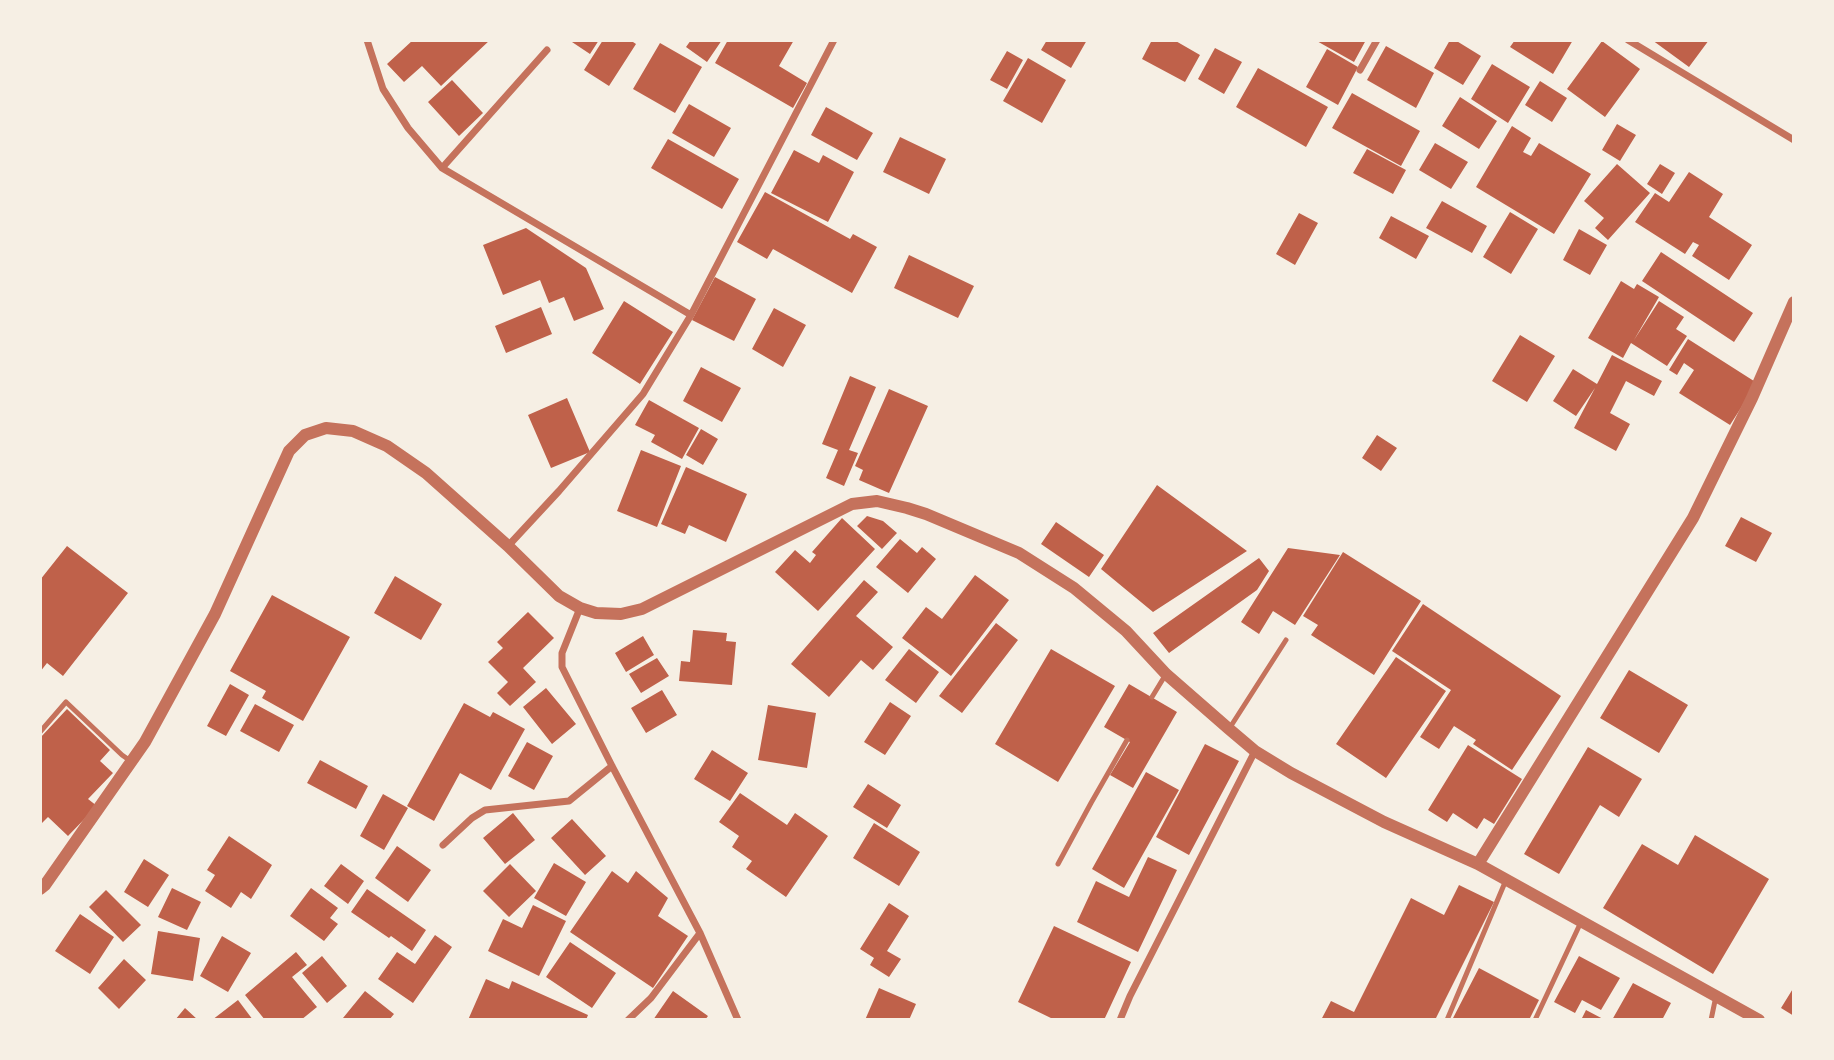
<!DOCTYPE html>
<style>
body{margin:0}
#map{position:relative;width:1834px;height:1060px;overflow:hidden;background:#f6efe4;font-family:Merriweather,serif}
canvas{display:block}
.frame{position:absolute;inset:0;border:42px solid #f6efe4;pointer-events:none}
</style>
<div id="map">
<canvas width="1834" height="1060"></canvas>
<div class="frame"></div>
</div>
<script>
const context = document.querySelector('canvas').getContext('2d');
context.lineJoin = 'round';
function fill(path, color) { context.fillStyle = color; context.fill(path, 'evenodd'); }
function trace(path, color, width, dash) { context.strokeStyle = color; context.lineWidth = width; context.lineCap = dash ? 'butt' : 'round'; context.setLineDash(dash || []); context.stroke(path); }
fill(new Path2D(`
 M413,40H490L441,86L422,66L404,82L387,64Z
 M569,40H599L590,54Z
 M603,40H630L636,44L609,86L584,70Z
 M691,40H722L707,62L686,47Z
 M728,40H794L779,66L807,83L793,108L715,63Z
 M1047,40H1087L1071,68L1041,50Z
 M1152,40H1174L1200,55L1185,82L1142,59Z
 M1315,40H1366L1354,62Z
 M1450,40H1455L1481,56L1463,85L1434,68Z
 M1515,40H1573L1553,74L1510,47Z
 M1652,40H1709L1689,67Z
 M1602,41L1640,69L1605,117L1567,89Z
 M660,43L702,67L675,113L633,89Z
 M1386,46L1434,73L1416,108L1367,80Z
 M1215,48L1242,62L1224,94L1198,79Z
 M1327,49L1358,67L1338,105L1306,87Z
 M1007,51L1023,60L1007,89L990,80Z
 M1028,58L1066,80L1042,123L1003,101Z
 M1492,64L1530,87L1508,123L1471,99Z
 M1258,68L1328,107L1306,147L1236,107Z
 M452,80L483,113L459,136L428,102Z
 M1540,81L1567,98L1552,122L1525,105Z
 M1352,93L1420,131L1401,166L1332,128Z
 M1460,97L1497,121L1479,149L1442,126Z
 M689,104L731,128L714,157L672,133Z
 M826,107L873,133L857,160L811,135Z
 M1617,124L1636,135L1620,161L1602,150Z
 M1512,126L1531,138L1523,152L1531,156L1539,143L1591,174L1554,234L1476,187Z
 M900,137L946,159L929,194L883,172Z
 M668,139L739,179L722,209L651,168Z
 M1435,143L1468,162L1451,189L1419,170Z
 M1367,149L1406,170L1393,194L1353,173Z
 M794,150L819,163L823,155L854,172L828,222L771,193Z
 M1617,164L1650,193L1608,240L1595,228L1604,218L1584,201Z
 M1660,164L1675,173L1662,194L1647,184Z
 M1689,172L1723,194L1709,217L1752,245L1729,280L1692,256L1699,245L1693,242L1685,254L1635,222L1655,193L1669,202Z
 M765,192L850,239L853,234L877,247L852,293L773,249L767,259L737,242Z
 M1442,201L1487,226L1472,253L1426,228Z
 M1510,212L1538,229L1511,274L1483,257Z
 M1299,213L1318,223L1295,265L1276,254Z
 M1391,216L1429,236L1416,259L1379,238Z
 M526,228L586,268L604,309L574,321L564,297L549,303L540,280L503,295L483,245Z
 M1579,229L1607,245L1590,275L1563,260Z
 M1661,252L1753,313L1734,342L1642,281Z
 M909,255L974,286L958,318L894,288Z
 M715,277L756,299L734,341L692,320Z
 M1621,281L1634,289L1637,284L1659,297L1634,340L1659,301L1684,317L1676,329L1687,336L1667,366L1631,343L1623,358L1588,338Z
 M624,301L673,332L640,384L592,353Z
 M541,307L552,334L506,353L495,326Z
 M774,308L806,325L783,367L752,349Z
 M1520,335L1555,356L1527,402L1492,381Z
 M1688,339L1757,383L1730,425L1679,393L1694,370L1684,363L1677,375L1669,370Z
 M1612,355L1662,381L1654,396L1626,381L1610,413L1630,424L1616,451L1574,428L1595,388L1576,416L1553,401L1573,369L1597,384Z
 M701,367L741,388L722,422L683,401Z
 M850,376L876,387L849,450L858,453L844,486L826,478L838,450L822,444Z
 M889,389L928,406L889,493L859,480L863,470L855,466Z
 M567,398L590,452L551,468L528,415Z
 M649,400L699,428L682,459L651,442L655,435L635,425Z
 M701,429L718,439L703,465L686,455Z
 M1377,435L1397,448L1381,471L1362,458Z
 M641,450L681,466L657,527L617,511Z
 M686,467L747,494L726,542L689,525L685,534L661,524Z
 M1157,485L1247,551L1153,612L1101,569Z
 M867,516L883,521L897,533L882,549L857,526Z
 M1741,517L1772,533L1756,562L1725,546Z
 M842,518L875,549L818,611L775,572L795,550L810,563L816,555L812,552Z
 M1056,522L1104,555L1089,577L1041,544Z
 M900,539L917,553L922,547L936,559L908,593L876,567Z
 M67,546L128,593L63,676L47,663L40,672V580Z
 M1288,548L1340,555L1295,625L1273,611L1259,634L1241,622Z
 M1343,552L1421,601L1374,675L1311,635L1318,625L1303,616Z
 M1259,558L1269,571L1257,590L1169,653L1153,633Z
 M975,575L1009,600L951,676L902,638L926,607L942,619Z
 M395,576L442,604L421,640L374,613Z
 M864,580L878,592L856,616L893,647L873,670L861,660L829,697L791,664Z
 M272,595L350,637L303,721L262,698L266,691L230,671Z
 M1423,604L1561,696L1512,770L1473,744L1476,740L1454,726L1439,749L1420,737L1451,690L1392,651Z
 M528,612L554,638L523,668L536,682L510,706L497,693L508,682L488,662L503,648L497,642Z
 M996,623L1018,640L962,713L939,696Z
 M693,630L727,633L726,641L736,642L732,685L679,681L681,661L690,662Z
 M643,636L654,655L626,672L615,653Z
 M909,649L939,672L916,703L885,680Z
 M1051,649L1115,686L1058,782L995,744Z
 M1396,657L1446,691L1386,778L1336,744Z
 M657,658L669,676L641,693L629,674Z
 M1629,670L1688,705L1659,753L1600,718Z
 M230,684L249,695L226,736L207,726Z
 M1129,684L1177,712L1133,788L1110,775L1130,742L1104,727Z
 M546,688L576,724L552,744L523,707Z
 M662,690L677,715L646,733L631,708Z
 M890,702L911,716L885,755L864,742Z
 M464,703L490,717L493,712L525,729L491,790L460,773L434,821L407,806Z
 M255,704L294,725L279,752L240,731Z
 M768,705L816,713L807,768L758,760Z
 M67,709L110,750L100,761L113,773L88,799L97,806L68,836L48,817L40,825V738Z
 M527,742L553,756L534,790L508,776Z
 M1205,744L1239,761L1189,855L1156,837Z
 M1468,745L1522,779L1494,824L1484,818L1477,829L1453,813L1447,822L1428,810Z
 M1588,747L1642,779L1619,817L1600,805L1559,874L1524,854Z
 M712,750L748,773L730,801L694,779Z
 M320,760L368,786L356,809L307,783Z
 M1146,772L1179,790L1124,888L1092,869Z
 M868,784L901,805L887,828L853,807Z
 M740,793L787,825L795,813L828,836L786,897L746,869L752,861L732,847L739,836L719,822Z
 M383,794L408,808L384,850L360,836Z
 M513,813L535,840L505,864L483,838Z
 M572,819L606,856L585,875L551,838Z
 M874,823L920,852L899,886L853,858Z
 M1695,835L1769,879L1713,974L1603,908L1642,844L1678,865Z
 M229,836L272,865L251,899L241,892L231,908L205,891L215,875L207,870Z
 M397,846L431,870L408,902L375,878Z
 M1148,857L1177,870L1138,952L1077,922L1096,881L1129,897Z
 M144,859L169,875L148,907L124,892Z
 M554,863L586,882L566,916L534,898Z
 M341,864L364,881L348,904L324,886Z
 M510,864L536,891L509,917L483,891Z
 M612,871L628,883L636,871L668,898L658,916L688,936L653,988L570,932Z
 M1459,885L1494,902L1435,1020H1321L1331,1001L1354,1012L1411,898L1444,915Z
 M172,888L201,902L187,930L158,917Z
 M311,888L338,908L330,918L338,924L324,941L290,916Z
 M367,889L426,930L412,951L391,936L389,938L351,912Z
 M106,890L141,925L123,942L89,907Z
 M889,903L909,916L887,951L901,959L889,977L870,965L874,958L860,949Z
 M533,905L566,921L539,976L488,951L503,919L522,928Z
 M80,914L114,937L90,974L55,951Z
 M1054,926L1131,962L1104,1020H1055L1018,1002Z
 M158,931L200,938L193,981L151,974Z
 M435,935L452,947L413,1003L378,979L397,952L415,964Z
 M222,936L251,953L228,992L200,976Z
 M570,942L616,973L592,1008L546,977Z
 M296,952L307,965L292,977L317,1007L301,1020H265L245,995Z
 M322,956L347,986L327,1003L302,973Z
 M1579,956L1620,978L1601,1010L1582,1000L1575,1013L1554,1002Z
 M124,959L146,980L119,1009L98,988Z
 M1479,968L1539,1000L1529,1020H1452Z
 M486,979L509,989L512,981L588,1015L586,1020H468Z
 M1633,983L1671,1003L1662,1020H1612Z
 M1794,987V1016L1781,1008Z
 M879,988L916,1004L909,1020H865Z
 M365,991L394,1014L389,1020H345L343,1018Z
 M673,991L708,1016L705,1020H653Z
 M238,1000L253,1020H212Z
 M185,1008L198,1020H175Z
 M1586,1010L1605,1020H1581Z`), '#bf614a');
trace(new Path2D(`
 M1152,697L1166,674
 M1229,729L1286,640
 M40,732L66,702L122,755L132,762
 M1058,864L1091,803L1127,740
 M1447,1020L1506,880
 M1535,1020L1581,922
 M1711,1020L1716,996`), '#c5725c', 5);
trace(new Path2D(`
 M367,40L383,89L408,128L442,168L691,315
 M1628,40L1794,140
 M1360,70L1377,40
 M442,168L547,50
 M508,546L559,491L643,394L691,315L834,40
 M580,608L562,653V667L612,766L700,933L738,1020
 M443,845L472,818L485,810L569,801L612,766
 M628,1020L651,998L700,933
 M1120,1020L1130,996L1255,751`), '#c5725c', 7);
trace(new Path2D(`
 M1478,864L1693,518L1752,398L1794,302
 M40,889L45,885L145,742L215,614L289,451L305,435L326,428L353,431L387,446L426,473L508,546L559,596L580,608L596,613L621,614L642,609L852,504L877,501L907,508L926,514L1019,553L1074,588L1126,631L1166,674L1229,729L1255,751L1291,773L1384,822L1478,864L1759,1020`), '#c5725c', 12);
</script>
